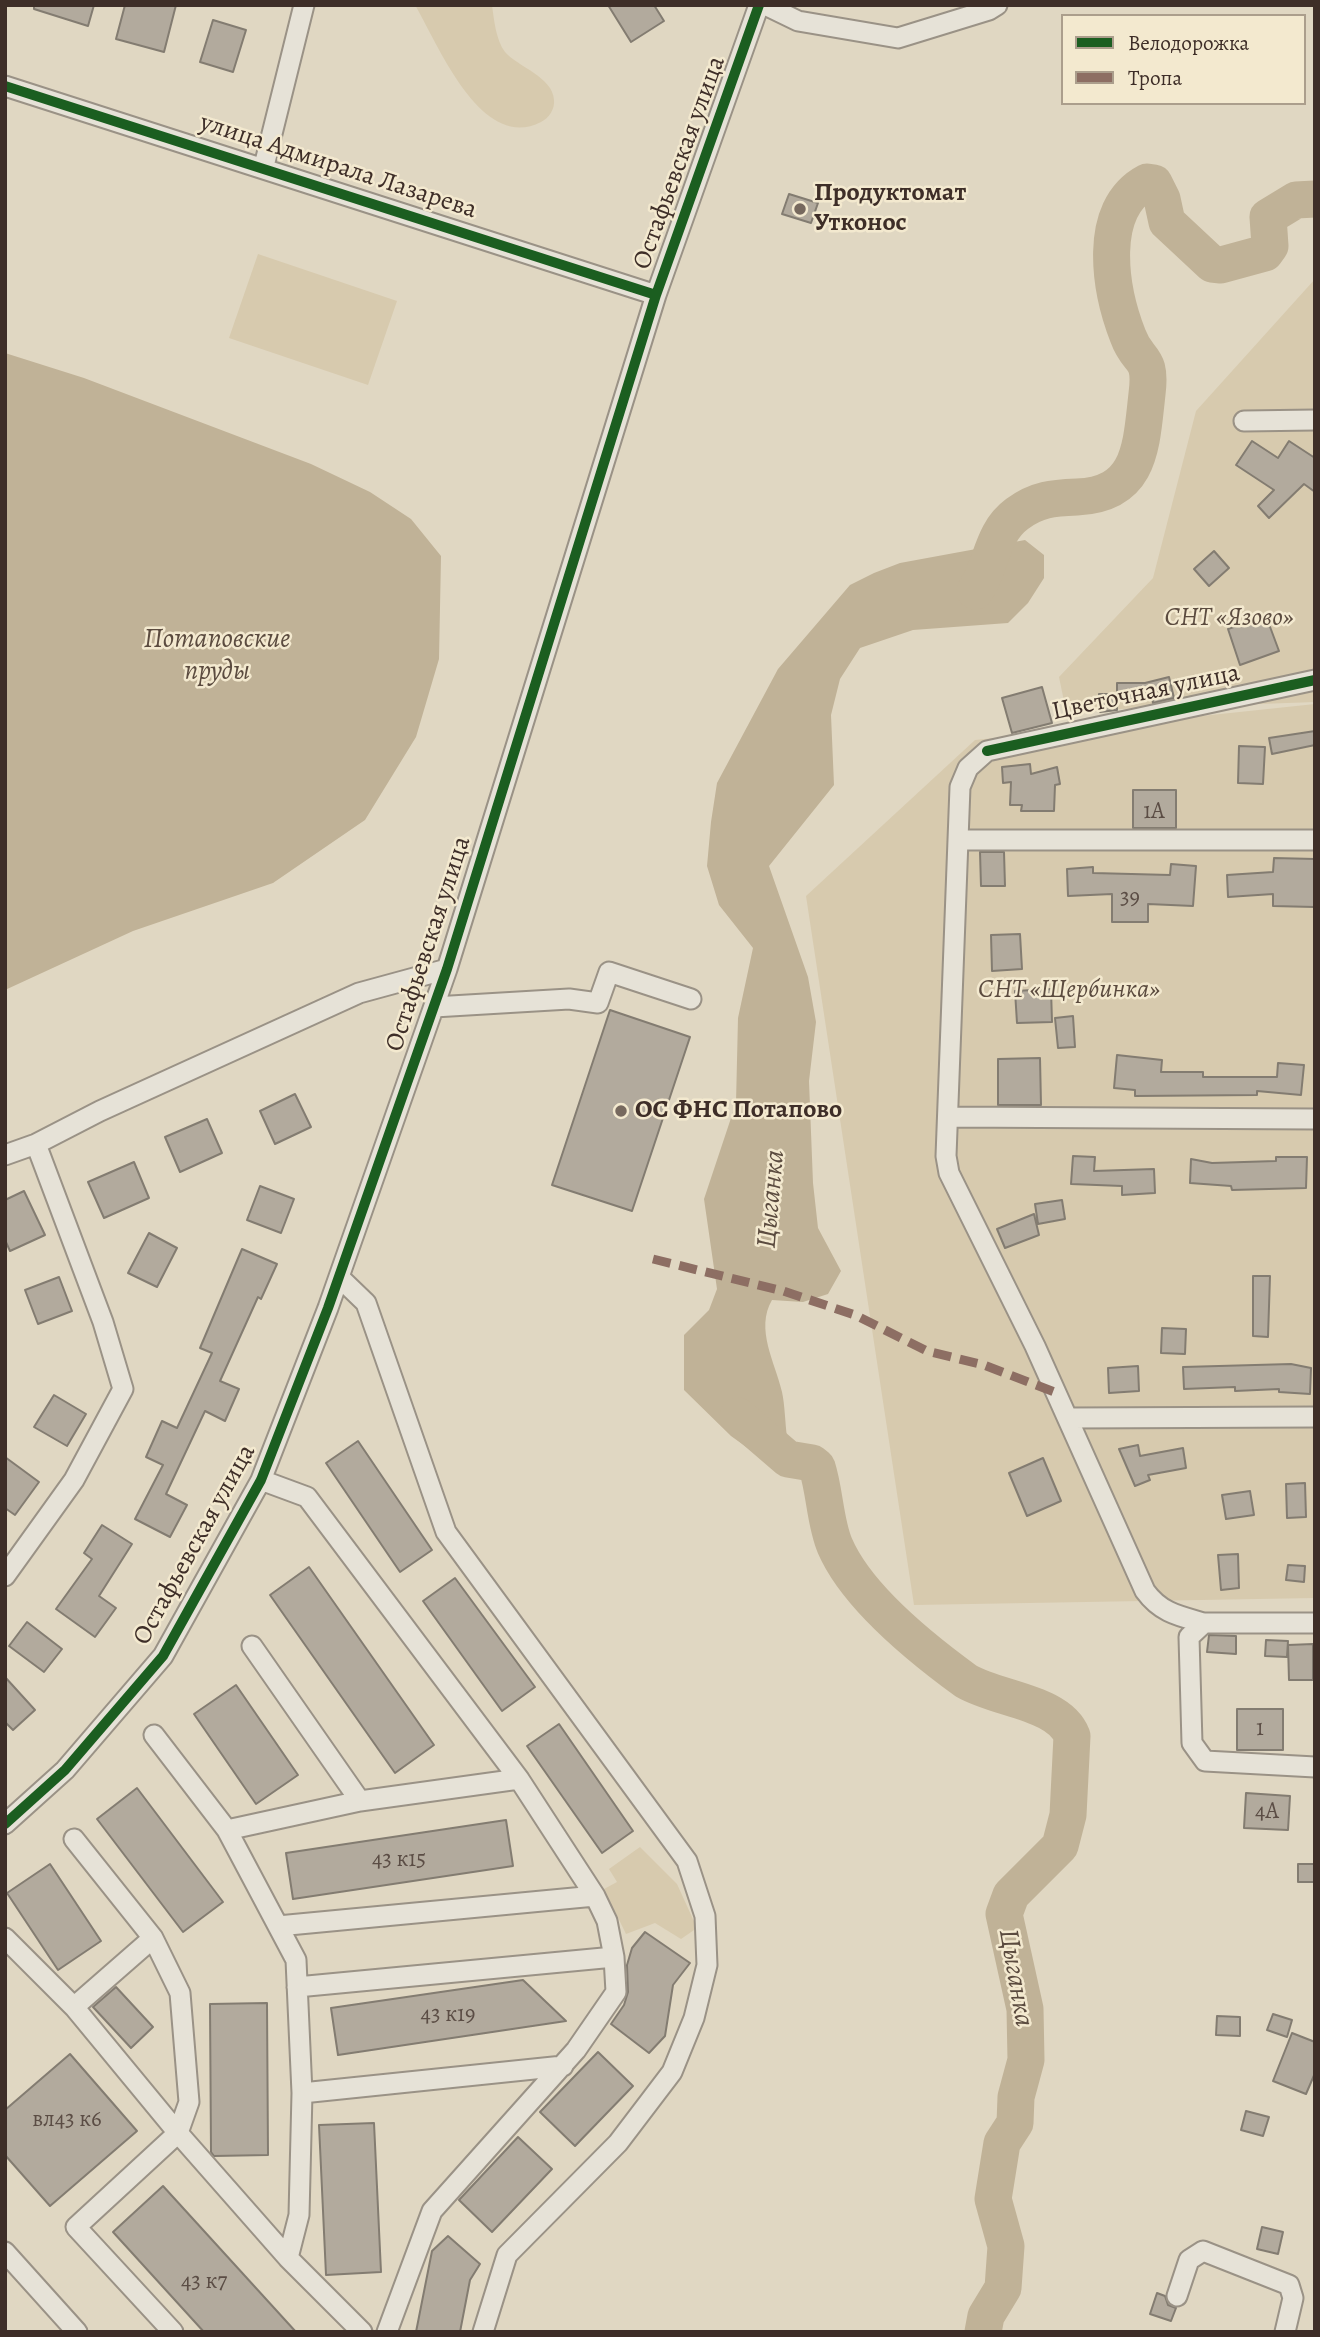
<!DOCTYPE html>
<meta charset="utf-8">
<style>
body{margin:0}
#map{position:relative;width:1320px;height:2337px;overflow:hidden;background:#e0d7c2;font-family:Alegreya,serif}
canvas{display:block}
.frame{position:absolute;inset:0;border:7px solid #3e2e28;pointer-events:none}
.legend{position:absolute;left:1061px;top:14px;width:245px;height:91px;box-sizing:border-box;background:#f3e9cf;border:2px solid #ab9e8c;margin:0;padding:9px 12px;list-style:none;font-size:21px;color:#3e2e28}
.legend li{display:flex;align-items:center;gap:14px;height:35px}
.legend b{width:35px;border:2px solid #ab9e8c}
</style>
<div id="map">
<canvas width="1320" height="2337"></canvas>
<div class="frame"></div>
<ul class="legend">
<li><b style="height:9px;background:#1b5e20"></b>Велодорожка</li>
<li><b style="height:9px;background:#8d6e63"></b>Тропа</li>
</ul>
</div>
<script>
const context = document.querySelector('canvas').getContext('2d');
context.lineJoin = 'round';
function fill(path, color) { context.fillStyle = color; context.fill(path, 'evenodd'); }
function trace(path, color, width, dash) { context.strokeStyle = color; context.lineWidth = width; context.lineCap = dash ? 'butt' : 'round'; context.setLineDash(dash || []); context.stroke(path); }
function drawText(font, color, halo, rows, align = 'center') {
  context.font = font + ' Alegreya,serif'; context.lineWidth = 5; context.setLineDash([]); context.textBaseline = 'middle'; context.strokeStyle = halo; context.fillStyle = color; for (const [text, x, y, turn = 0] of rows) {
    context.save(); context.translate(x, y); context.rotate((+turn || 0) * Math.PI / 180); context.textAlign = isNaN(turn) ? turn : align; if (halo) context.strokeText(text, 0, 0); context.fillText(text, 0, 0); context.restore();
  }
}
fill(new Path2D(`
 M415,5H492C494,20 496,40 505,52C518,67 553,77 554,100C555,109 549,118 541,122C481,153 438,44 415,5Z
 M258,254L397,301L368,385L229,338Z
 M1315,279V702L1066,711L1059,677L1153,578L1196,411Z
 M1315,704V1598L914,1605L806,896L975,740Z
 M640,1847L677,1884L697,1928L681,1939L655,1923L626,1934L604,1889L617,1882L609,1869Z`), '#d7caae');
fill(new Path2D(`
 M5,353L84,378L311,464L370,492L411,519L441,556L439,659L416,737L365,820L273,883L133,931L5,990Z
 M1025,540L1044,555V578L1028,603L1008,623L913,630L860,648L840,679L831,715L834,785L769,866L808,977L816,1022L809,1081L813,1183L818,1228L841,1271L828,1294L803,1302L772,1300C755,1329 775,1362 782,1392C785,1406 785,1422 787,1437L776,1449L756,1454L731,1436L684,1390V1335L709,1310L717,1289L704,1199L736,1103L738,1018L753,948L719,905L707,866L711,822L717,783L778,669L850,585L874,573L900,563Z`), '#c0b297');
trace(new Path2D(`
 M975,591C992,566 991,533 1017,514C1037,499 1053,498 1077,497C1141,494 1141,447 1147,394C1152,354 1138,364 1128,336C1110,290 1096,209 1147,182L1154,183L1162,199L1167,222L1212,264L1221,265L1265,253L1270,246L1268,217L1296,200L1315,199
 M738,1416L788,1459L812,1463L817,1467C825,1492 825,1523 835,1546C857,1597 922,1649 966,1681C999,1700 1059,1702 1072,1736L1068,1815L1060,1846L1011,1895L1004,1914L1025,2009L1026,2060L1016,2097L1015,2123L1002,2143L993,2199L1006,2246L1003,2288L986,2316L983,2332`), '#c0b297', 37);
const building = new Path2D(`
 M34,5H94L88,26L34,9Z
 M125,5H176L164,52L116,39Z
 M608,5H654L664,21L631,42Z
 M213,20L246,30L233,72L200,62Z
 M789,194L818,203L811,223L782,214Z
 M1252,441L1278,458L1289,441L1315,458V492L1304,484L1269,518L1258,506L1274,490L1236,465Z
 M1214,551L1229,568L1209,586L1194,569Z
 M1266,616L1279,651L1240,665L1228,629Z
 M1169,677L1174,698L1153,703L1152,698L1117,700V710L1100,712L1099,694H1117V683H1145Z
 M1042,687L1052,723L1012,733L1002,698Z
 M1315,731V745L1272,754L1269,738Z
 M1239,746L1265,747L1263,784L1238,783Z
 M1030,764L1031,774L1057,767L1060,784L1055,785L1054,811H1021L1022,805H1010L1011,782L1003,783L1002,767Z
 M1133,790H1176V828H1133Z
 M980,852H1004L1005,886H981Z
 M1274,858L1315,859L1314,907L1273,906V894L1228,897L1227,875L1273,872Z
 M1171,864L1196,866L1193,906L1148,904V922H1112V894L1068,896L1067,869L1093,867V873L1170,875Z
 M1020,934L1022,969L992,971L991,935Z
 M1051,989L1052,1022L1017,1023L1015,991Z
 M610,1010L690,1037L632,1211L552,1185Z
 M1073,1016L1075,1047L1058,1048L1055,1018Z
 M1117,1055L1162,1060L1161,1072H1203V1077H1277L1278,1063L1304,1065L1301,1095L1257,1091V1095L1135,1096V1090L1114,1088Z
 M1040,1058L1041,1105H998V1059Z
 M295,1094L311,1127L275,1144L260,1111Z
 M207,1119L222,1153L180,1172L165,1137Z
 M1073,1156L1095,1157L1094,1171L1154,1169L1155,1193L1122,1195V1186L1071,1184Z
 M1276,1157H1307L1306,1188L1232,1190L1231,1186L1190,1183L1191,1159L1212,1163L1276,1161Z
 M134,1162L149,1198L104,1218L88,1182Z
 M260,1186L294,1199L281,1233L247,1220Z
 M24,1191L45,1235L10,1251L5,1240V1200Z
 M1062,1200L1065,1219L1038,1224L1035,1204Z
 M1034,1214L1039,1235L1005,1248L997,1229Z
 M149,1233L177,1248L157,1287L128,1273Z
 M242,1249L277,1264L261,1299L258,1297L220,1381L239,1389L225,1421L205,1411L166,1494L187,1505L170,1537L135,1519L163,1465L146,1457L162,1421L177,1428L212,1353L200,1348Z
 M1253,1276H1270L1268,1337L1253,1336Z
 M59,1277L72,1311L38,1324L25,1290Z
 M1162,1328L1186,1329L1185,1354L1161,1353Z
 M1291,1364L1311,1368L1310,1394L1279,1392V1389L1235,1391V1387L1184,1389L1183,1367Z
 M1138,1366L1139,1391L1109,1393L1108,1368Z
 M54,1395L86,1414L67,1446L34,1427Z
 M358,1441L432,1550L400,1572L326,1463Z
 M1138,1445L1140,1456L1183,1448L1186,1468L1148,1475L1150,1480L1135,1486L1119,1449Z
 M5,1457L39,1482L15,1515L5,1508Z
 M1043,1458L1061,1501L1027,1516L1009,1473Z
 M1305,1483L1306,1517L1287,1518L1286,1484Z
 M1250,1491L1254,1515L1226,1519L1222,1495Z
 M102,1525L132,1544L99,1596L116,1608L95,1637L56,1609L92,1559L84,1553Z
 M1238,1554L1239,1588L1221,1590L1218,1555Z
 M1288,1565L1305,1566L1304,1582L1286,1580Z
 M309,1567L434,1745L395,1773L270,1595Z
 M455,1578L535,1687L502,1711L423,1601Z
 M27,1622L62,1649L44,1672L9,1646Z
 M1209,1635L1236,1636V1654L1207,1652Z
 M1266,1640L1288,1641L1287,1657L1265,1656Z
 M1313,1644V1680H1289L1288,1645Z
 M5,1677L35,1710L13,1730L5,1722Z
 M236,1685L298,1775L256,1804L194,1714Z
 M1237,1709H1283V1750H1237Z
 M559,1724L633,1831L602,1853L527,1746Z
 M137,1788L223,1902L183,1932L97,1819Z
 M1246,1793L1290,1796L1288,1830L1244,1828Z
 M506,1820L513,1866L293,1899L286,1853Z
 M50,1864L101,1941L58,1970L7,1893Z
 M1298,1864H1315V1882H1298Z
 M645,1932L690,1963L673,1985L665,2036L649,2053L611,2024L624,2005L628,1992L627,1965L632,1948Z
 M523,1980L566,2021L338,2055L331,2008Z
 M116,1987L153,2027L131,2048L93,2007Z
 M267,2003L268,2155L214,2156L211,2152L210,2004Z
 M1273,2014L1292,2020L1287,2037L1267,2030Z
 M1217,2016L1240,2017V2036L1216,2035Z
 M1292,2033L1315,2042V2073L1306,2094L1273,2081Z
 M598,2052L633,2086L575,2146L540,2112Z
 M70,2054L137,2131L50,2206L5,2155V2110Z
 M1246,2111L1269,2117L1263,2136L1241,2130Z
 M374,2123L381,2272L326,2275L319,2125Z
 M518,2137L552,2169L492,2232L459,2200Z
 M163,2186L296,2332H204L113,2232Z
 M1262,2227L1283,2232L1278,2254L1257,2249Z
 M448,2236L480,2264L470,2280L460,2332H416L432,2251Z
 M1157,2293L1165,2296L1168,2305L1176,2308L1171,2321L1150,2314Z`);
fill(building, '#b2aa9d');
trace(building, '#837c71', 2);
const minor = new Path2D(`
 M765,5L798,21L898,38L989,10L997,5
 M5,86L656,295
 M264,166L304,5
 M1244,421L1315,420
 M959,840H1315
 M434,1007L569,999L598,1003L609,972L691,999
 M949,1117L1315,1119
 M5,1155L36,1144L100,1111L359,993L447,969
 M339,1277L366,1303L446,1532L687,1861L705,1916L707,1965L694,2018L672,2072L618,2143L507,2255L483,2332
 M1069,1418L1315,1417
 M261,1480L307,1497L519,1779L595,1896L607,1921L614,1957L616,1992L576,2050L432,2211L387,2332
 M5,1576L74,1480L123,1389L103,1322L36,1144
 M1204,1623C1179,1616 1161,1613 1145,1591L1035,1346L949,1173L946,1156L960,787L968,768L987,751L1315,680
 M1315,1623H1204L1189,1637L1192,1743L1205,1761L1315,1767
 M252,1646L360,1801
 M154,1735L227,1830
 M5,1824L65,1770L163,1656L261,1480L328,1308L447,969L656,295L759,5
 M74,1839L153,1938L180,1993L189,2102L178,2133
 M278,1926L595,1896
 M5,1938L74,2007L178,2133
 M297,1987L614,1957
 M74,2007L153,1938
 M302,2093L563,2066
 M5,2252L77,2332
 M1177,2296L1189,2260L1203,2251L1289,2285L1293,2298L1285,2332
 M173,2332L76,2227L178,2133L288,2258
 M362,2332L288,2258L299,2215L302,2093L296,1960L227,1830L360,1801L519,1779`);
trace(minor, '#9a9286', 23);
trace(minor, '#e6e2d7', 19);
trace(new Path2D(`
 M653,1259L783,1291L855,1315L927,1351L984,1365L1057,1393`), '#8d6e63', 9, [18, 9]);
trace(new Path2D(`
 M5,86L656,295
 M987,751L1315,680
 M5,1824L65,1770L163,1656L261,1480L328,1308L447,969L656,295L759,5`), '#1b5e20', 10);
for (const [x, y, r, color] of [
 [800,209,7,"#77695e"],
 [621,1111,7,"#77695e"]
]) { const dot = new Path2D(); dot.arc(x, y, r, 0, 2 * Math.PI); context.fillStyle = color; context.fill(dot); trace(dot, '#f3e9cf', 2.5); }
drawText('23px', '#5b4d45', null, [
 ["1А",1154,812],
 ["39",1130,898],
 ["1",1260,1729],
 ["4А",1267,1812],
 ["43 к15",399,1860],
 ["43 к19",448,2015],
 ["вл43 к6",67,2120],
 ["43 к7",204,2282]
]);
drawText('26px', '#3e2e28', '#f3e9cf', [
 ["Остафьевская улица",680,163,-70],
 ["улица Адмирала Лазарева",338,167,18],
 ["Цветочная улица",1146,693,-12],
 ["Остафьевская улица",429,944,-72],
 ["Остафьевская улица",195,1545,-61]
]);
drawText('bold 26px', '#3e2e28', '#f3e9cf', [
 ["Продуктомат",814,194],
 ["Утконос",814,224],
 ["ОС ФНС Потапово",635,1111]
], 'left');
drawText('italic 26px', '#5b4b3f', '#f3e9cf', [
 ["СНТ «Язово»",1229,619],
 ["СНТ «Щербинка»",1069,991]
]);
drawText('italic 28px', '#5b4b3f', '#f3e9cf', [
 ["Потаповские",217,640],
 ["пруды",217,672],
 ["Цыганка",772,1199,-85],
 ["Цыганка",1015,1978,80]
]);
</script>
